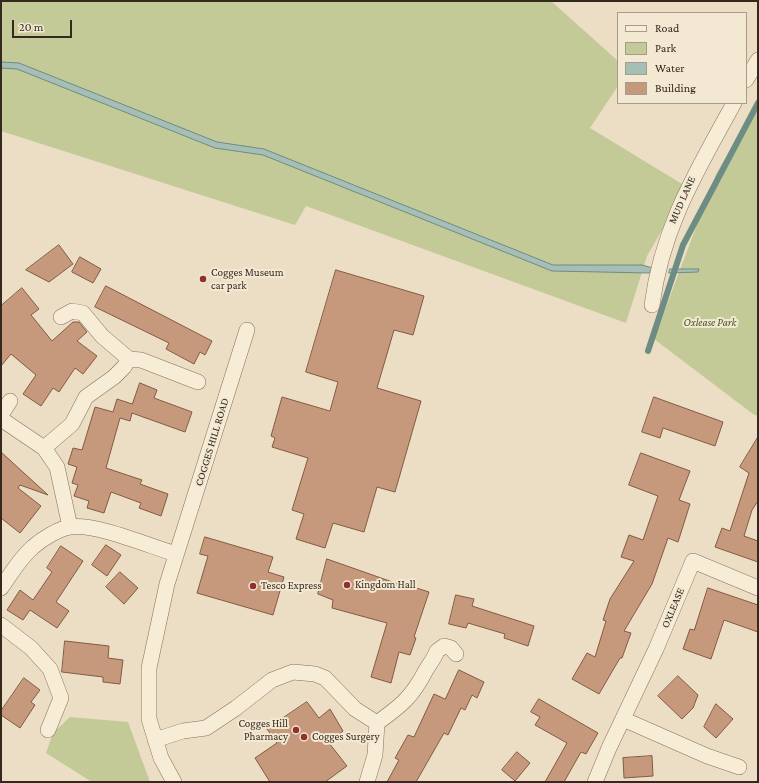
<!DOCTYPE html>
<style>
body{margin:0}
#map{position:relative;width:759px;height:783px;overflow:hidden;background:#ebdec4;font-family:"Crimson Pro",serif}
canvas{display:block}
.frame{position:absolute;inset:0;border:2px solid #35291e;pointer-events:none}
.legend{position:absolute;left:617px;top:12px;width:130px;height:92px;box-sizing:border-box;background:#f3e9d3;border:1px solid #a79c8b;margin:0;padding:5px 7px;list-style:none;font-size:12px;color:#35291e}
.legend li{display:flex;align-items:center;gap:8px;height:20px}
.legend b{width:20px;border:1px solid #a79c8b}
.scale{position:absolute;left:12px;top:20px;width:60px;height:18px;box-sizing:border-box;border:2px solid #35291e;border-top:0;padding-left:5px;font-size:12px;line-height:14px;white-space:nowrap;color:#35291e;-webkit-text-stroke:3px #f3e9d3;paint-order:stroke}
</style>
<div id="map">
<canvas width="759" height="783"></canvas>
<div class="frame"></div>
<ul class="legend">
<li><b style="height:5px;background:#f7ecd6"></b>Road</li>
<li><b style="height:11px;background:#c4c998"></b>Park</li>
<li><b style="height:11px;background:#a5bfb6"></b>Water</li>
<li><b style="height:11px;background:#c7997c"></b>Building</li>
</ul>
<div class="scale">20 m</div>
</div>
<script>
const context = document.querySelector('canvas').getContext('2d');
context.lineJoin = 'round';
function fill(path, color) { context.fillStyle = color; context.fill(path, 'evenodd'); }
function trace(path, color, width, dash) { context.strokeStyle = color; context.lineWidth = width; context.lineCap = dash ? 'butt' : 'round'; context.setLineDash(dash || []); context.stroke(path); }
function drawText(font, color, halo, rows, align = 'center') {
  context.font = font + ' "Crimson Pro",serif'; context.lineWidth = 4; context.setLineDash([]); context.textBaseline = 'middle'; context.strokeStyle = halo; context.fillStyle = color; for (const [text, x, y, turn = 0] of rows) {
    context.save(); context.translate(x, y); context.rotate((+turn || 0) * Math.PI / 180); context.textAlign = isNaN(turn) ? turn : align; if (halo) context.strokeText(text, 0, 0); context.fillText(text, 0, 0); context.restore();
  }
}
fill(new Path2D(`
 M1,1H551L618,61V86L590,128L687,187L647,256L626,323L306,206L295,225L1,131Z
 M758,103V416L753,414L654,339L716,174Z
 M70,717L128,722L150,782H92L46,753L53,733Z`), '#c4c998');
const water = new Path2D(`
 M1,62L19,63L217,142L264,149L553,265H642L653,268L649,273L552,271L263,155L215,148L17,69L1,68Z
 M670,269H699L698,272L669,273Z`);
fill(water, '#a5bfb6');
trace(water, '#6d8c83', 1);
trace(new Path2D(`
 M648,351L683,245L758,103`), '#6d8c83', 6);
const building = new Path2D(`
 M59,245L73,264L49,282L26,270Z
 M80,257L101,269L93,283L72,272Z
 M336,270L424,296L413,335L394,330L377,388L421,401L395,492L377,487L364,532L333,523L325,548L296,539L304,514L292,510L308,458L272,447L275,438L271,436L282,397L330,411L338,382L306,372Z
 M106,286L212,341L205,355L200,352L194,364L166,349L169,343L95,307Z
 M22,288L39,309L31,315L52,341L73,322H79L87,332L77,341L97,356L83,374L75,368L59,392L53,388L41,406L23,394L36,375L11,354L1,366V306Z
 M140,383L157,390L154,398L192,412L185,432L132,413L130,421L120,418L106,468L142,480L140,484L168,494L161,516L139,508L141,503L111,492L104,513L87,508L89,501L74,496L78,485L72,483L77,467L68,464L73,448L82,450L95,407L113,412L117,399L132,404Z
 M654,397L723,422L715,446L663,428L660,438L642,432Z
 M758,437V501L752,510L744,536L758,541V562L715,547L722,528L730,531L749,473L740,467Z
 M1,452L48,495L20,485L18,488L41,506L20,533L1,518Z
 M641,453L690,471L679,500L690,504L678,542L668,538L652,584L624,631L631,633L622,658H620L599,694L572,679L587,653L595,657L606,621L603,620L610,599L634,561L621,557L629,535L643,540L658,496L629,485Z
 M205,537L273,557L268,572L284,577L273,615L197,593L208,556L200,554Z
 M106,545L121,555L107,576L92,565Z
 M61,546L83,561L56,602L69,611L57,628L30,610L23,620L7,610L20,590L33,600L52,572L47,568Z
 M327,559L401,585V583L429,592L414,637L416,638L410,655L399,652L391,683L371,677L387,623L332,608L333,600L318,594Z
 M120,572L138,588L124,604L106,587Z
 M708,588L758,605V632L724,620L711,659L683,649L690,629L694,630Z
 M456,595L474,599L472,606L534,626L528,646L504,638L505,634L468,623L466,628L449,624Z
 M65,641L109,646L108,658L123,660L120,684L103,682V677L62,672Z
 M459,670L484,682L477,698L472,695L465,710L461,708L448,735L444,733L416,782H387L399,760L395,758L408,735L414,737L434,694L445,699Z
 M678,676L698,695L693,708L682,719L658,696Z
 M24,678L40,690L31,702L35,705L20,728L1,715V711Z
 M539,699L598,733L586,754L581,752L564,782H545L567,743L535,725L540,717L531,712Z
 M307,702L319,718L330,709L343,731L329,743L347,766L325,782H270L255,758L277,743L267,729Z
 M716,704L733,719L716,738L704,727Z
 M517,752L530,763L515,781L502,770Z
 M652,756L653,776L624,778L623,758Z`);
fill(building, '#c7997c');
trace(building, '#825a42', 1);
const minor = new Path2D(`
 M746,80L758,60
 M652,305C662,227 697,171 734,103
 M61,317L72,311L83,313L102,336L129,359L141,360L198,382
 M1,415L10,401
 M1,419L44,448
 M70,527L57,467L44,448L72,424L86,397L114,377L124,367L129,359
 M1,588C11,574 20,558 33,547C42,539 58,529 70,527C96,523 149,546 176,554
 M1,625L31,648L50,669L61,698L48,730
 M623,719L707,756L739,767
 M155,740L183,731L206,728L236,708L272,680L293,672L315,674L325,678L355,709L377,723
 M174,782L161,758L149,719V668L167,584L247,330
 M367,782L375,755L377,723C402,705 412,697 426,670C430,663 434,659 437,651L444,646L451,648L456,654
 M595,782L609,748L656,649L693,561L758,588`);
trace(minor, '#85705b', 16);
trace(minor, '#f7ecd6', 15);
for (const [x, y, r, color] of [
 [203,279,4,"#902f32"],
 [347,585,4,"#902f32"],
 [253,586,4,"#902f32"],
 [296,730,4,"#902f32"],
 [304,737,4,"#902f32"]
]) { const dot = new Path2D(); dot.arc(x, y, r, 0, 2 * Math.PI); context.fillStyle = color; context.fill(dot); trace(dot, '#f3e9d3', 1.5); }
drawText('11px', '#35291e', '#f3e9d3', [
 ["MUD LANE",682,200,-66],
 ["COGGES HILL ROAD",212,442,-73],
 ["OXLEASE",673,608,-67]
]);
drawText('11px', '#35291e', '#f3e9d3', [
 ["Cogges Museum",211,273],
 ["car park",211,286],
 ["Kingdom Hall",355,585],
 ["Tesco Express",261,586],
 ["Cogges Hill",288,724,"right"],
 ["Pharmacy",288,737,"right"],
 ["Cogges Surgery",312,737]
], 'left');
drawText('italic 11px', '#475126', '#f3e9d3', [
 ["Oxlease Park",710,323]
]);
</script>
